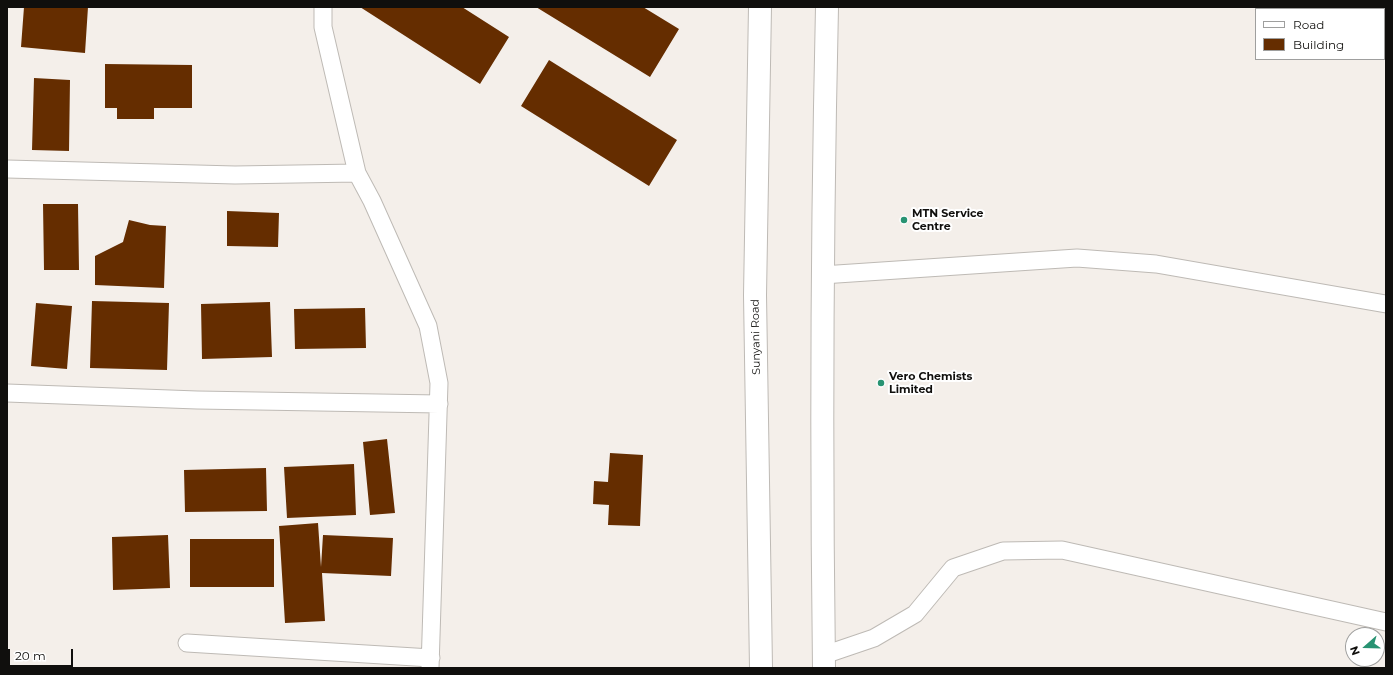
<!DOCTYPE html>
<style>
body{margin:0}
#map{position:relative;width:1393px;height:675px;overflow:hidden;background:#f4efea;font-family:Montserrat,sans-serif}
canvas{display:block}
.frame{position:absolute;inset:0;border:8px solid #100f0d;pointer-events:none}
.legend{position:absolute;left:1255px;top:8px;width:130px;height:52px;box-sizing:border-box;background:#fff;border:1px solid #9f9f9e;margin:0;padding:5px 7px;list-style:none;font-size:12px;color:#100f0d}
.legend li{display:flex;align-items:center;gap:8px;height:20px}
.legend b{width:20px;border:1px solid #9f9f9e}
.north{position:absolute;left:1345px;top:627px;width:40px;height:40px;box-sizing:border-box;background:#fff;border:1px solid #9f9f9e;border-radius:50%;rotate:250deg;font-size:11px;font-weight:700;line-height:16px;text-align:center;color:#100f0d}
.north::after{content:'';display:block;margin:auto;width:14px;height:18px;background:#289372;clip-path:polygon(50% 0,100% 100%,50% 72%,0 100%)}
.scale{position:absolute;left:8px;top:649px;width:65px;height:18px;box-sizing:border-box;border:2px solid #100f0d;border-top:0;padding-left:5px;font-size:12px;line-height:14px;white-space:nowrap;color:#100f0d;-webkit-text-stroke:3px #fff;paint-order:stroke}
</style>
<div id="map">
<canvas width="1393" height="675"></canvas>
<div class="frame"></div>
<ul class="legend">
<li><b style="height:5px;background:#fff"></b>Road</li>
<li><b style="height:11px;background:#652d00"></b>Building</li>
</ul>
<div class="north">N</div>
<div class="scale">20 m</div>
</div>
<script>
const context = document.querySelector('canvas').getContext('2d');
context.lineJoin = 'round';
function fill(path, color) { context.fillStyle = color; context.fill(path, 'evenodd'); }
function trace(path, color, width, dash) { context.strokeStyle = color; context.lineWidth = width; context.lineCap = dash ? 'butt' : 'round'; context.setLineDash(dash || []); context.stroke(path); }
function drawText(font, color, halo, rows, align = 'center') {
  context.font = font + ' Montserrat,sans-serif'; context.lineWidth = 4; context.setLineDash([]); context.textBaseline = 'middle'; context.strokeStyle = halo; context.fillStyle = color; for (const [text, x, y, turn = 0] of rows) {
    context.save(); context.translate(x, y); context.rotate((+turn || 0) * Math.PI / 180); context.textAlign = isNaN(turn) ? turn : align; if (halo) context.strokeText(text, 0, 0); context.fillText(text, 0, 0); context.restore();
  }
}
fill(new Path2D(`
 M24,7H88L85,53L21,47Z
 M360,7H462L509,37L480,84Z
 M536,7H643L679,29L650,77Z
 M549,60L677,140L649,186L521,106Z
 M105,64L192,65V108H154V119H117V108H105Z
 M34,78L70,80L69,151L32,150Z
 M43,204H78L79,270H44Z
 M227,211L279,213L278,247L227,246Z
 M129,220L150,225L166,226L164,288L95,285V256L123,242Z
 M92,301L169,303L167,370L90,368Z
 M270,302L272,357L202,359L201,304Z
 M36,303L72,306L67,369L31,366Z
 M365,308L366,348L295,349L294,309Z
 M387,439L395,513L370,515L363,442Z
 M610,453L643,455L640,526L608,525L609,505L593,504L594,481L608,482Z
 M354,464L356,515L287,518L284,467Z
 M266,468L267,511L185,512L184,470Z
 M318,523L321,567L323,535L393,538L391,576L322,573L325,621L285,623L279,526Z
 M168,535L170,588L113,590L112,537Z
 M190,539H274V587H190Z`), '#652d00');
const street = new Path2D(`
 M323,7V27L357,173L372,201L428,326L439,383L430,668
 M7,169L235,175L357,173
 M822,275L1077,258L1156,264L1386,304
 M7,393L197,400L439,404
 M187,643L431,658
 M824,655L874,638L915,614L953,568L1003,551L1062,550L1386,622`);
const primary = new Path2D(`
 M760,7L755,295L761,668
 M824,668C821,448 822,227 827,7`);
trace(street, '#bebab5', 19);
trace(primary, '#bebab5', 24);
trace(street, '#fff', 17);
trace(primary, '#fff', 22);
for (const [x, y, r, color] of [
 [904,220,4,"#289372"],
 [881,383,4,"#289372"]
]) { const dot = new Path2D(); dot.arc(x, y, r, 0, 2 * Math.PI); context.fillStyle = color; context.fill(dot); trace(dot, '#fff', 1.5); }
drawText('bold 11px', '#100f0d', '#fff', [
 ["MTN Service",912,214],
 ["Centre",912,227],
 ["Vero Chemists",889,377],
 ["Limited",889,390]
], 'left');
drawText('11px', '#100f0d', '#fff', [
 ["Sunyani Road",756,337,-91]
]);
</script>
